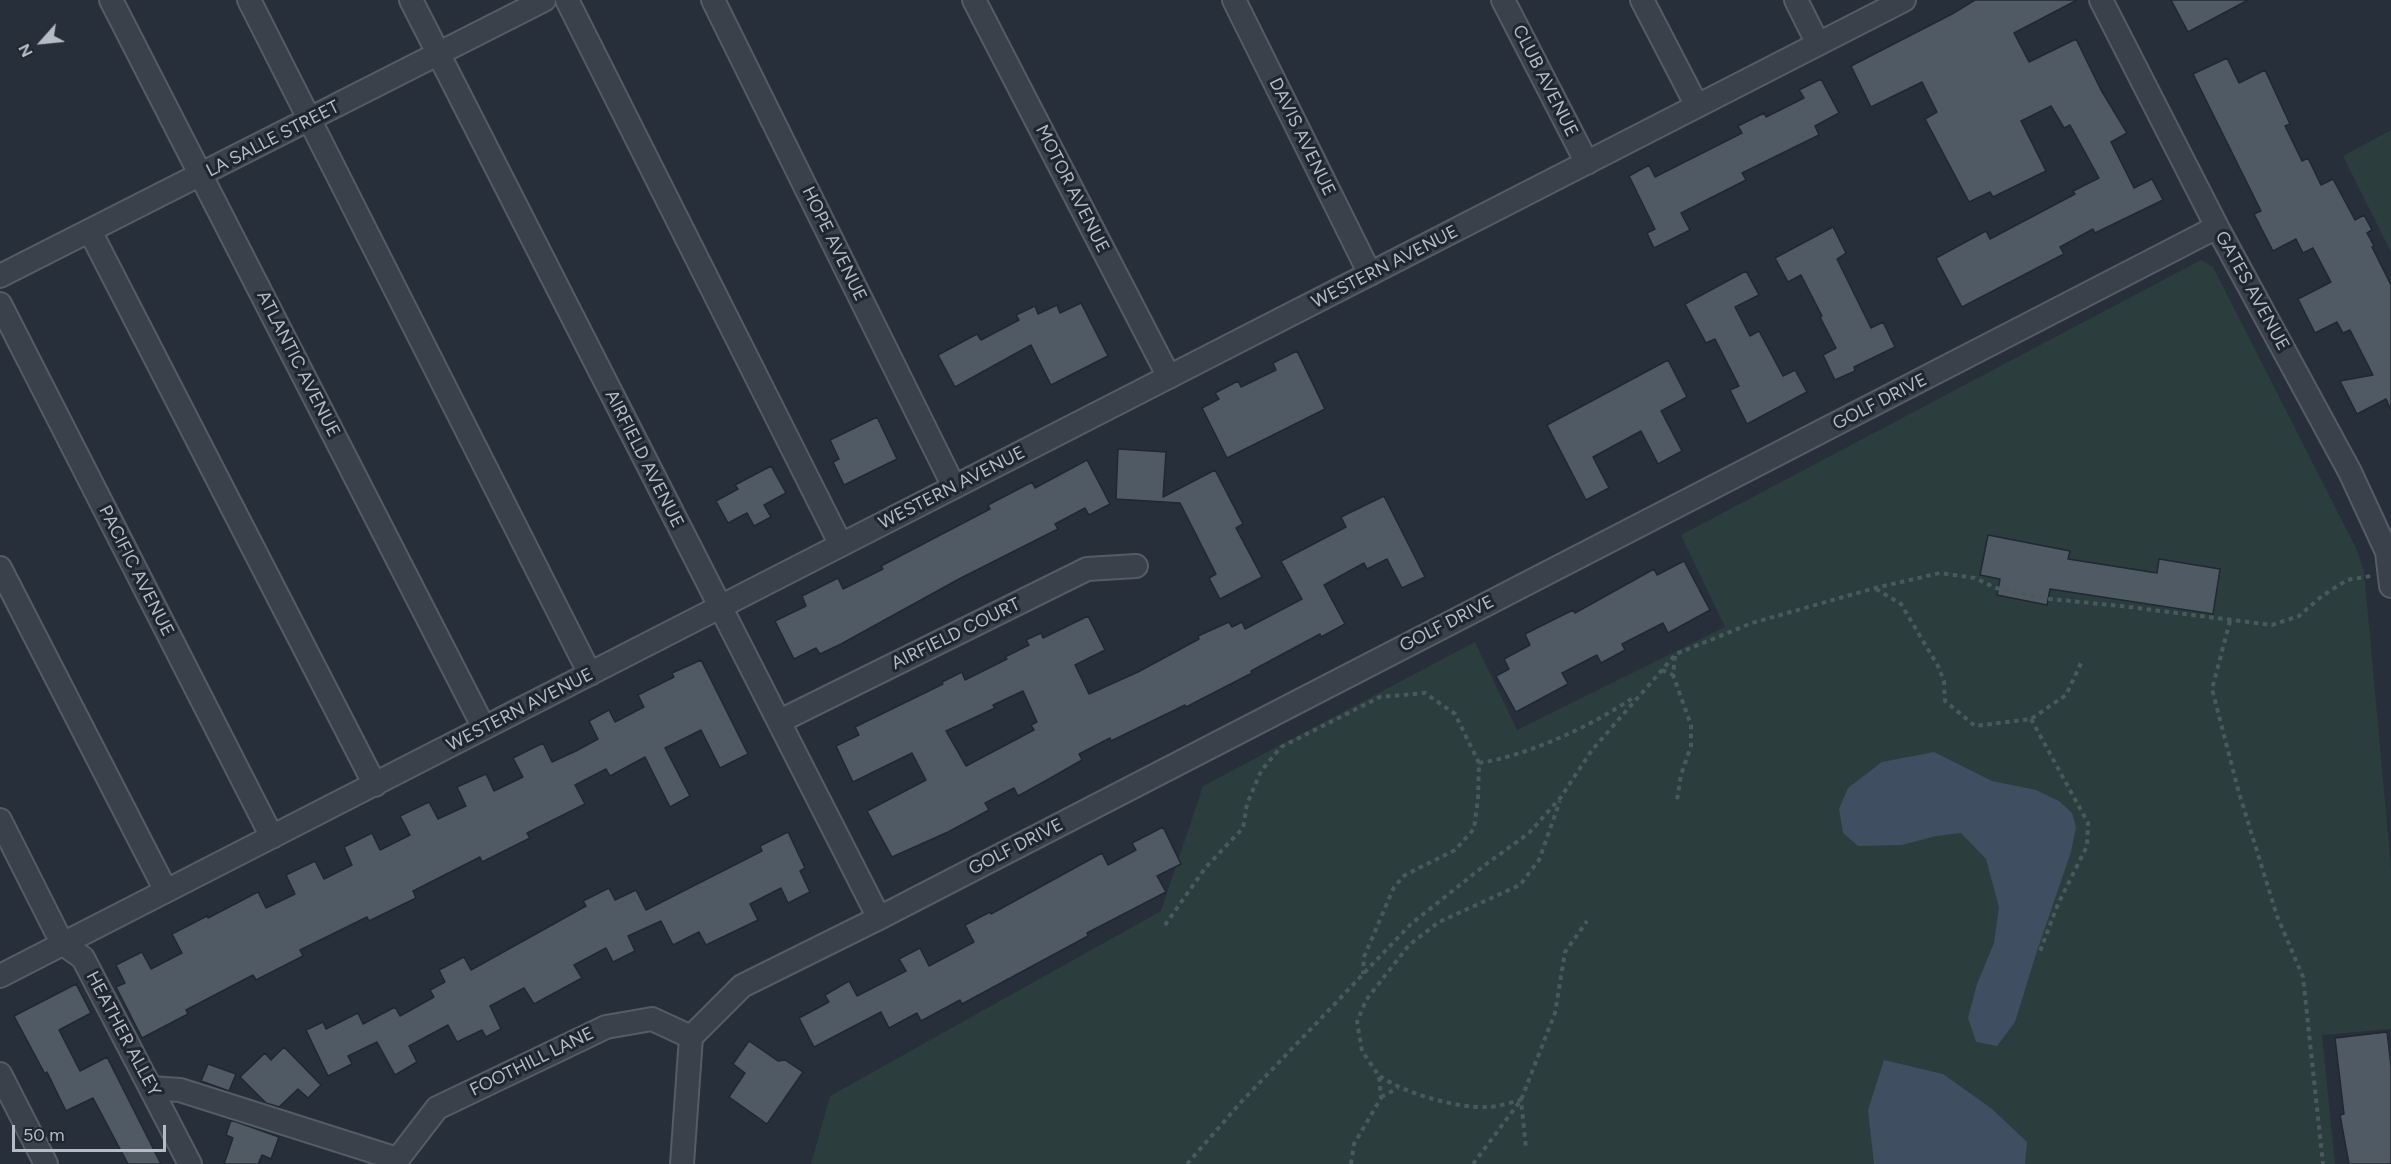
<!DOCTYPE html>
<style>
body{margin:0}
#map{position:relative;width:2391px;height:1164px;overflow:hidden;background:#272f3a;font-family:Figtree,sans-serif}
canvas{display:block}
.north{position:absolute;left:12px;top:12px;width:60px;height:60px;-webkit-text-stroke:4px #1f2630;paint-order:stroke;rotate:243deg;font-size:16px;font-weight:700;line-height:24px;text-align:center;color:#b6bcc6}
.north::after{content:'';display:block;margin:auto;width:21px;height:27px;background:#b6bcc6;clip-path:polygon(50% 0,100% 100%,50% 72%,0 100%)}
.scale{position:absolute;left:12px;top:1125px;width:154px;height:27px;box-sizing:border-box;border:3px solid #b6bcc6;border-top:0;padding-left:8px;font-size:18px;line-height:21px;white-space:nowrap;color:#b6bcc6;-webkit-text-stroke:4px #1f2630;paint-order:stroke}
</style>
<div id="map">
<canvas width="2391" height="1164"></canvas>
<div class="north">N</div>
<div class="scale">50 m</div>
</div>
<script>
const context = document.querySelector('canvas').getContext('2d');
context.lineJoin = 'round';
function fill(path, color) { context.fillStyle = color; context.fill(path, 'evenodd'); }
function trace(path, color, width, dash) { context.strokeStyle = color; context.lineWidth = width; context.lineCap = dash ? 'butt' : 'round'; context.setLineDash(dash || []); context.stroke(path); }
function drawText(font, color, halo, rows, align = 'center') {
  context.font = font + ' Figtree,sans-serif'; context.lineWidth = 6; context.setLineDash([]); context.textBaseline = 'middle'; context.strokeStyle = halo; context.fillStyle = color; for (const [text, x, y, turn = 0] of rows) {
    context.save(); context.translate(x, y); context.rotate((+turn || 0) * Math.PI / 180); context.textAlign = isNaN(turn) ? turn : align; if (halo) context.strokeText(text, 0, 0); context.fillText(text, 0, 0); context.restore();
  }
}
fill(new Path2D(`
 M2391,130V252L2343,156Z
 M2201,260L2213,267L2356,548L2364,571L2391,868V1029L2322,1035L2335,1164H811L830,1096L1161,911L1203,786L1475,642L1517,730L1725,627L1681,535Z`), '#2c3d3d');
fill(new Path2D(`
 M1934,752L1992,781L2036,790L2059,801L2072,813L2076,827L2071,852L2036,954L2015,1022L1997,1046L1976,1042L1968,1018L1977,984L1994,943L1999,907L1986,859L1961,833L1936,836L1902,845L1858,846L1843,833L1839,809L1848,788L1882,762Z
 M1884,1060L1943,1074L1992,1109L2027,1142L2025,1164H1874L1868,1110Z`), '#3f4e61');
const building = new Path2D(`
 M1975,0H2077L2014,33L2029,62L2076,39L2101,90L2127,133L2111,142L2134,188L2152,179L2163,200L2095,233L2093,229L2060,247L2064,254L1962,307L1936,258L1986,231L1990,239L2075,194L2073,191L2099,178L2070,125L2064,128L2051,106L2021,121L2046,171L1993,197L1990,192L1969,202L1925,119L1937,112L1922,82L1871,107L1851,66L1952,14Z
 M2171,0H2248L2188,32Z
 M2227,58L2239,83L2265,70L2290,124L2285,126L2302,161L2308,158L2321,185L2333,179L2355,220L2364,215L2372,230L2367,233L2374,246L2372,247L2391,285V410L2386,399L2357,414L2340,381L2373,375L2350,330L2343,333L2337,322L2315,333L2298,299L2331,282L2313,248L2303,253L2296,239L2273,251L2254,214L2261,211L2193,74Z
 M1821,79L1839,113L1815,126L1819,135L1742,173L1746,180L1681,213L1690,230L1654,248L1647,233L1655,229L1629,176L1649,165L1655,177L1742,133L1738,126L1764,113L1766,117L1804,98L1799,90Z
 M1833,227L1846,253L1837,259L1871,328L1883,322L1895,347L1854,367L1855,371L1835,380L1823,355L1836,348L1820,317L1822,316L1801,275L1788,282L1775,258Z
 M1746,271L1759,295L1735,307L1750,336L1759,331L1783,376L1795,370L1807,392L1747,424L1730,390L1739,386L1715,339L1706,343L1685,304Z
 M1081,303L1108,356L1051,385L1031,345L955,387L938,355L977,334L981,340L1019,320L1016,315L1035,306L1038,314L1057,305L1060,313Z
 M1297,351L1325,409L1227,458L1202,408L1219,399L1215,393L1238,381L1241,387L1276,370L1273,363Z
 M1668,360L1687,397L1661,411L1682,451L1658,464L1641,431L1593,457L1609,488L1586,500L1547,425Z
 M877,417L897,459L844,485L833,462L839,459L830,440Z
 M1118,449L1166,452L1163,497L1215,470L1243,524L1236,528L1262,577L1220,599L1209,578L1216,574L1180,503L1116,499Z
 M1087,460L1110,504L1089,515L1085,508L1055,524L1058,529L959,579L841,644L820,654L816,648L794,659L775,621L806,606L802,596L838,578L843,589L883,569L881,566L990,509L988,505L1032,482L1035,488Z
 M771,466L786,493L764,505L771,517L754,526L747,513L728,523L716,501L738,489L735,485Z
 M1384,496L1425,577L1402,588L1387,559L1367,569L1364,563L1324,585L1345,624L1321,637L1320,634L1251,671L1252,673L1186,707L1185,705L1111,741L1110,738L1079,754L1082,760L1047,780L1018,796L1014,788L985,803L989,810L948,832L892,857L867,811L926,780L912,753L853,782L836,746L859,735L855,727L943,684L942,682L962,672L965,680L1007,659L1005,657L1029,645L1026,640L1041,633L1043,638L1088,616L1105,650L1075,665L1089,694L1138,672L1199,639L1198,636L1229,622L1232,627L1242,622L1245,629L1302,599L1281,561L1346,527L1341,517ZM1023,691L1037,722L1031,725L1034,730L966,766L946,731L995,708L993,705Z
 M1988,535L2070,551L2068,559L2157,573L2159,559L2220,569L2213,614L2050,589L2047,605L1997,595L2000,579L1980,575Z
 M1684,561L1710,610L1668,633L1663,623L1622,644L1625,650L1601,663L1597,655L1562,673L1568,684L1516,712L1496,676L1509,669L1504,659L1530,645L1525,634L1573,610L1575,613L1654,569L1657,575Z
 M701,660L748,754L720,768L701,730L665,748L690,796L670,807L645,757L610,776L606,769L575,785L585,804L527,833L530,838L482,862L480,857L413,891L416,898L369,921L367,917L300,950L303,956L256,980L253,975L186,1010L188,1014L142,1038L116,987L125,983L116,965L142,952L151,969L182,953L172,934L207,916L208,918L258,892L266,908L295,894L286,875L315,861L324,879L352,865L344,847L372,833L380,850L410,835L400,816L429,802L438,819L466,806L457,787L486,774L494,791L523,777L513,758L543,743L552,762L576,751L598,739L589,721L609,710L615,722L644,707L638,695L674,677L672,673Z
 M1163,827L1181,864L1157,876L1166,892L1087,933L1088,936L962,1004L960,1000L921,1021L917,1013L889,1028L881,1012L814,1047L799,1018L829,1002L825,995L849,981L857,996L906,971L899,959L920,948L929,966L974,942L965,925L990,912L991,914L1102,853L1108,865L1136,850L1132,843Z
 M788,832L805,868L800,871L810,892L788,903L781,888L750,904L758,920L706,945L699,932L673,945L661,921L628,936L635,951L613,962L606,948L574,965L582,978L534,1004L524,988L490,1006L501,1029L486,1037L482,1030L457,1042L448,1025L409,1046L417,1062L395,1075L377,1042L348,1056L352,1064L328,1076L306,1030L323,1022L326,1029L358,1013L363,1024L395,1007L400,1016L434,997L430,990L445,982L439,970L464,957L471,970L586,906L583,901L609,888L615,900L636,890L646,910L762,851L760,846Z
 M76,984L91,1013L59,1030L80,1071L107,1057L161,1164H128L93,1098L66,1111L47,1072L45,1074L14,1016Z
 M2387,1032L2391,1066V1164H2349L2340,1115L2344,1114L2335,1038Z
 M749,1041L778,1061L785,1060L803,1072L767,1124L729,1097L745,1073L733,1064Z
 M284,1047L321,1085L308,1098L298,1089L279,1107L266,1103L240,1077L265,1053L271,1060Z
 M208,1064L236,1074L229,1091L201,1081Z
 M231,1120L279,1137L271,1159L262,1155L258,1164H224L233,1138L226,1135Z`);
fill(building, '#505a65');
trace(building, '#212832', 1.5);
const minor = new Path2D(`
 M111,0L484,728
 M249,0L590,674
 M411,0L879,918
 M567,0L841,545
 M713,0L954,487
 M974,0L1169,377
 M1234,0L1370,274
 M1503,0L1587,163
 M1642,0L1697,106
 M1796,0L1818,44
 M2101,0L2217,227L2350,472L2387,552L2391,586
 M90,231L375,785
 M0,276L544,0
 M0,304L272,837
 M0,568L166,891
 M780,721L1087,569L1136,566
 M0,820L62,943L83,958L190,1164
 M0,976L1904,0
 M691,1037L742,986L879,918L2217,227
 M0,1074L46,1164
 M151,1088L180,1090L397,1159
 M394,1164L437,1108L606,1027L652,1019L691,1037
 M682,1164L691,1037`);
trace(minor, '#555c66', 26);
trace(new Path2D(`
 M1876,589L1901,604L1938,666L1944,681L1945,701L1975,726L2031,719L2066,695L2082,661
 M2230,621L2212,689L2239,793L2277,916L2303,977L2323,1164
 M1675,656L1673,675L1691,725V746L1681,775L1677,800
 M1662,670L1673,675
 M2031,719L2088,823L2087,846L2058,904L2039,954
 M1479,763C1527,756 1594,725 1634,697
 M1165,925L1206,867L1243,828L1247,804L1261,771L1281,747L1380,697L1425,693L1455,714L1479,763L1478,798L1474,829L1455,850L1405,875L1394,887L1364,957L1363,974
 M1380,1076C1403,1093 1459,1109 1488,1107C1499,1107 1511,1102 1521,1100L1526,1148
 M1381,1097L1398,1088
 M1187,1164L1242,1101L1411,924L1485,865L1529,833L1561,797L1592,750L1676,654L1752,623L1875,588L1940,573L1975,578L1996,588L2050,599L2121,606L2272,625L2299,616L2322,596L2347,580L2371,576
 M1351,1164L1354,1144L1381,1098L1379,1076L1362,1051L1357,1022L1366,1000L1409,945L1439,922L1520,885L1539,860L1560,801
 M1473,1164L1521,1100L1555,1013L1565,952L1587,921`), '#4a5a5c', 4, [4.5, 4.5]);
trace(minor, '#3a414b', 22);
drawText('18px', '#b6bcc6', '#1f2630', [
 ["CLUB AVENUE",1545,81,63],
 ["DAVIS AVENUE",1302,137,64],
 ["LA SALLE STREET",273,139,-27],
 ["MOTOR AVENUE",1072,189,63],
 ["HOPE AVENUE",834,244,64],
 ["WESTERN AVENUE",1385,267,-27],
 ["GATES AVENUE",2252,291,61],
 ["ATLANTIC AVENUE",298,364,63],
 ["GOLF DRIVE",1880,402,-27],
 ["AIRFIELD AVENUE",644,459,63],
 ["WESTERN AVENUE",952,488,-27],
 ["PACIFIC AVENUE",136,571,63],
 ["GOLF DRIVE",1447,624,-27],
 ["AIRFIELD COURT",956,634,-26],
 ["WESTERN AVENUE",520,710,-27],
 ["GOLF DRIVE",1016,847,-27],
 ["HEATHER ALLEY",123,1034,62],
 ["FOOTHILL LANE",532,1062,-26]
]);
</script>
